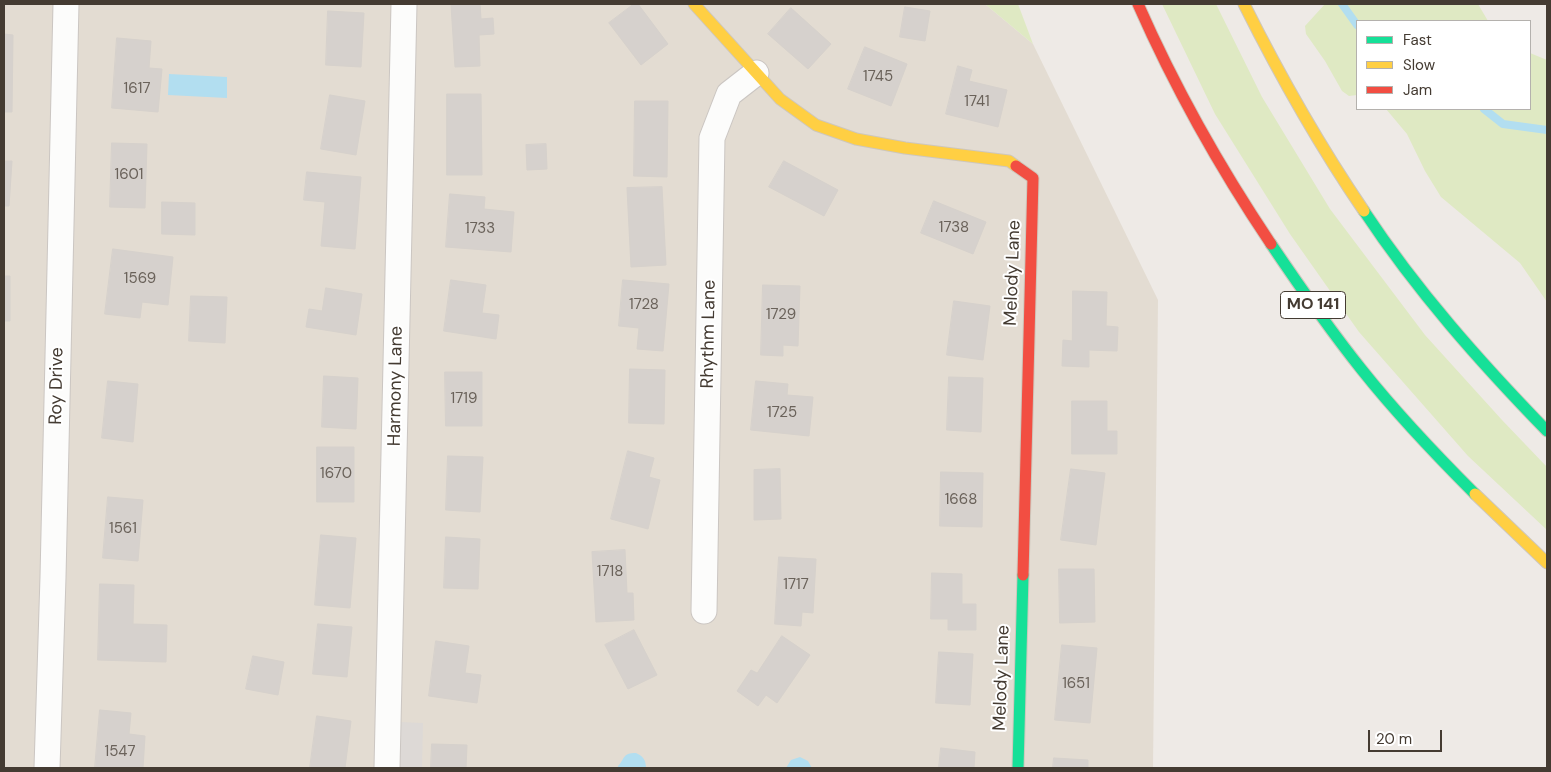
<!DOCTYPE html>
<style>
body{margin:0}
#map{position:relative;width:1551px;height:772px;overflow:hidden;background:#eeeae6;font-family:"DM Sans",sans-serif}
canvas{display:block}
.frame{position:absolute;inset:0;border:5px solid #443b32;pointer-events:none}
.legend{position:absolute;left:1356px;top:20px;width:175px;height:90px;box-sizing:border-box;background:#fff;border:1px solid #b4b1ad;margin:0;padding:6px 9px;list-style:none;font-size:15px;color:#443b32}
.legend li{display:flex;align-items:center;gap:10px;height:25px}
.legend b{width:25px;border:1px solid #b4b1ad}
.scale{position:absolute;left:1368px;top:730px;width:74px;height:22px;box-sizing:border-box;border:2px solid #443b32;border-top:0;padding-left:6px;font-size:15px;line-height:18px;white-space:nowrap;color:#443b32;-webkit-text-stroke:4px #fff;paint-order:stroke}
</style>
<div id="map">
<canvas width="1551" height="772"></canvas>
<div class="frame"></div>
<ul class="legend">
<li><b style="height:6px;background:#16e098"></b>Fast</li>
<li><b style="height:6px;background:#ffcf43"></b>Slow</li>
<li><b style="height:6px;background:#f24e42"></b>Jam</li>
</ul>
<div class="scale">20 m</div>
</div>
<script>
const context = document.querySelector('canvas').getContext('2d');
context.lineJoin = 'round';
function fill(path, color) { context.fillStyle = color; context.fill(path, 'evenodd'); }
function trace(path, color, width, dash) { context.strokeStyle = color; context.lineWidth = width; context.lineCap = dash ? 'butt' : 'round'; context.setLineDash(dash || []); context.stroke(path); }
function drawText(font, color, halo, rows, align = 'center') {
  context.font = font + ' "DM Sans",sans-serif'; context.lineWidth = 4; context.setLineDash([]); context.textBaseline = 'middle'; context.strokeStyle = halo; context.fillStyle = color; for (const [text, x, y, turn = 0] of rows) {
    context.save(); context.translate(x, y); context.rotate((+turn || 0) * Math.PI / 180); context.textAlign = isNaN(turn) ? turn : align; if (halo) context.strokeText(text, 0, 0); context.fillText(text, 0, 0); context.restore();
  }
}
fill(new Path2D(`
 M4,4H985L1033,44L1158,300L1153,768H4Z`), '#e3dcd2');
fill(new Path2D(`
 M985,4H1018L1033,44Z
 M1162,4H1216L1262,97L1330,209L1425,335L1502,420L1547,467V530L1468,456L1359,332L1290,234L1215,114Z
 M1325,4H1478L1488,21H1357V95L1349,96L1342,91L1325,61L1306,34L1305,26Z
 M1530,53L1547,60V302L1520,263L1441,197L1425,171L1407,134L1386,109H1530Z`), '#dfe9c3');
fill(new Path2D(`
 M400,722L423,723L422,768H399Z`), '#ddd9d6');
fill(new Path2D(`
 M169,74L227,77V98L168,95Z
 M636,753C643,756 646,760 646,768H618V766C625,759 622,753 636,753Z
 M800,757L808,761L812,768H786L791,760Z`), '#b2def0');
trace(new Path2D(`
 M1342,4L1357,25
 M1484,109L1503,124L1547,130`), '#b2def0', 8);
const building = new Path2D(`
 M480,4L481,19L493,18L494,34L479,35L480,66L455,67L451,5Z
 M634,4H638L668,44L641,65L609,23Z
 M905,7L930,11L925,41L900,37Z
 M791,8L831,44L808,69L768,34Z
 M328,11L364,13L361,67L326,65Z
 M4,34L13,35L12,112H4Z
 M117,38L151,41L149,68L162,69L158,112L112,108Z
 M865,47L907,64L891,106L848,89Z
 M958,66L972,70L969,81L1007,90L998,127L946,114Z
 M447,94H481L482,175H447Z
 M330,95L365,101L356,155L321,149Z
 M635,101H668L667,177L634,176Z
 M112,143L147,144L145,208L110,207Z
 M546,144L547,169L527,170L526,145Z
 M4,161H12L9,206H4Z
 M784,161L838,190L824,216L769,187Z
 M307,172L361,177L355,249L321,246L325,202L304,200Z
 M662,187L666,265L631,267L627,188Z
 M450,194L485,197L484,209L514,212L511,252L446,247Z
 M934,201L986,222L973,254L921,233Z
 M162,202L195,203V235L162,234Z
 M113,249L173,257L168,305L142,302L140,318L105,314Z
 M4,276H10V321H4Z
 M451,280L486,285L482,313L499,315L496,339L444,331Z
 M623,280L669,284L663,351L637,349L639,328L619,326Z
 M763,285L800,286L798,346L783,345V356L761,355Z
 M326,288L362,294L356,335L306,327L309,309L322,311Z
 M1073,291L1107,292L1106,326L1118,327L1117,351L1089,350V367L1062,366L1063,340L1072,341Z
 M191,296L227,297L225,343L189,341Z
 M954,301L990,306L983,360L947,355Z
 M630,369L665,370L664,424L629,423Z
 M445,372H482V426H446Z
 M324,376L358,378L356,429L322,427Z
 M949,377L983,378L981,432L947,430Z
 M108,381L138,384L133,442L102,438Z
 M756,381L788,384L787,395L813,397L809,436L751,430Z
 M1072,401H1107V431H1117V454H1072Z
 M317,447H354V502H317Z
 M628,451L654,458L649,477L660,480L648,529L611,519Z
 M448,456L483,457L480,512L446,510Z
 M780,469L781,519L754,520V470Z
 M1071,469L1105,473L1096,545L1061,540Z
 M941,472L983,473L982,527L940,526Z
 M108,497L143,500L138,561L103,558Z
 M321,535L356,538L350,608L315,605Z
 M446,537L480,539L478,589L444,588Z
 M625,550L627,593H633L634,620L596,622L592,552Z
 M779,557L816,559L813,613L802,612L801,626L775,624Z
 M1059,569H1094L1095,622L1060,623Z
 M932,573L962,574V604H976V630H948V619H931Z
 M100,584L134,585L133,624L167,625L166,662L98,660Z
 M318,624L352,627L347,677L313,674Z
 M634,630L657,675L628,689L605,645Z
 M782,636L810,655L777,703L766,695L758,706L737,691L751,670L757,673Z
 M436,641L469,646L465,673L481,675L477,703L429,696Z
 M1062,645L1097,648L1090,723L1055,720Z
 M939,652L973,654L970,705L936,703Z
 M253,656L284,662L278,695L246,689Z
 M100,710L131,713L129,734L145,736L143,768H95Z
 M317,716L351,721L345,768H310Z
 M432,744L467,745L466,768H431Z
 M941,748L975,752L974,768H939Z
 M1054,758L1088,760V768H1053Z`);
fill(building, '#d6d1cd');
trace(building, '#d6d1cc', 1);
const street = new Path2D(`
 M704,611L712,138L729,94L756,73
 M47,768L53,577L66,4
 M387,768L404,4`);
const fast = new Path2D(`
 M1364,211C1417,291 1480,362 1547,431
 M1271,244C1300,287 1330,330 1362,370C1397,414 1435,454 1475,494
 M1018,768L1023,575`);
const slow = new Path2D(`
 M694,4L780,99L816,125L856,139L905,148L1009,161L1016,166
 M1244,4C1280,76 1319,145 1364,211
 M1475,494L1547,563`);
const jam = new Path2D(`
 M1138,4C1175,88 1220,168 1271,244
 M1016,166L1033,178L1023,575`);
trace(street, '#cbc6c2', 27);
trace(fast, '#cec7bc', 13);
trace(slow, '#cec7bc', 13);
trace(jam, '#cec7bc', 13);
trace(street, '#fcfcfb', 25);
trace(fast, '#16e098', 11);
trace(slow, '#ffcf43', 11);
trace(jam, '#f24e42', 11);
drawText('15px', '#6a625a', null, [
 ["1745",878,77],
 ["1617",137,89],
 ["1741",977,102],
 ["1601",129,175],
 ["1738",954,228],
 ["1733",480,229],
 ["1569",140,279],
 ["1728",644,305],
 ["1729",781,315],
 ["1719",464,399],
 ["1725",782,413],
 ["1670",336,474],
 ["1668",961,500],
 ["1561",123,529],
 ["1718",610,572],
 ["1717",796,585],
 ["1651",1076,684],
 ["1547",120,752]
]);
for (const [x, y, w] of [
 [1313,305,65]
]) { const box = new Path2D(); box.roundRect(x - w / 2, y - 13.5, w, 27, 4); context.fillStyle = '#fff'; context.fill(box); trace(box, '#443b32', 1); }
drawText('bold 16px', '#443b32', null, [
 ["MO 141",1313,305]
]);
drawText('18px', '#443b32', '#fff', [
 ["Melody Lane",1013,273,-88],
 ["Rhythm Lane",709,334,-89],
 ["Roy Drive",57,386,-89],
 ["Harmony Lane",396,386,-89],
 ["Melody Lane",1002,678,-88]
]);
</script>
